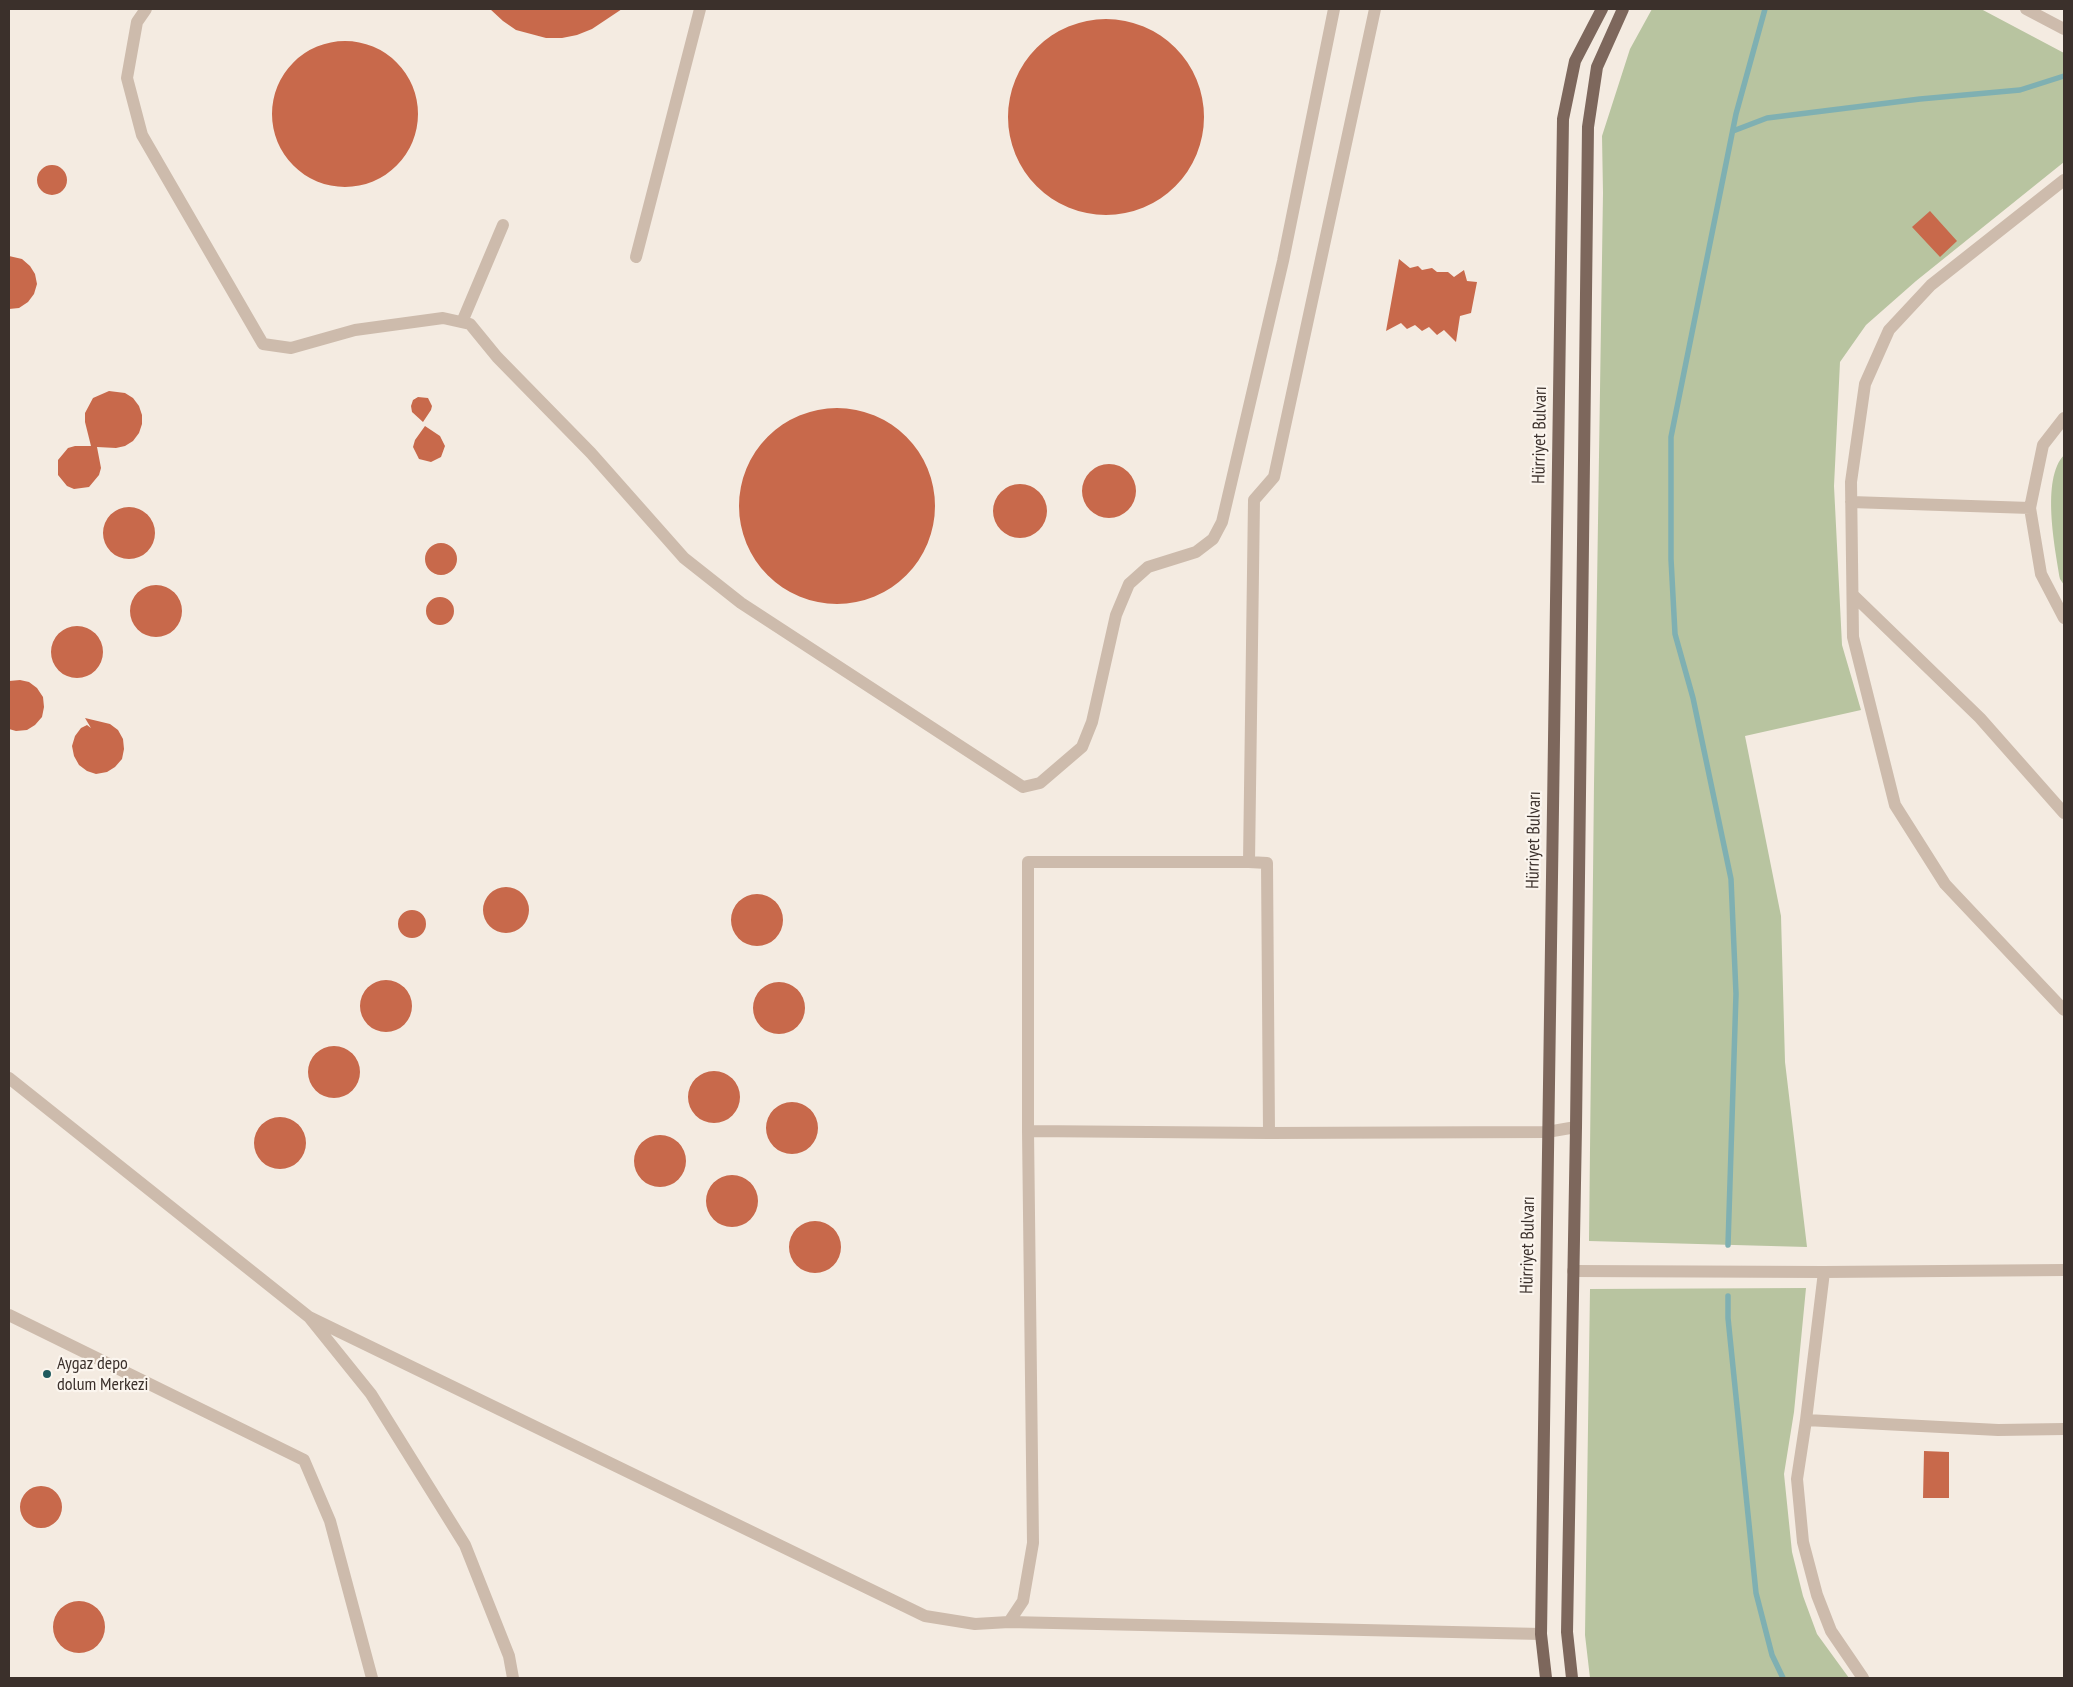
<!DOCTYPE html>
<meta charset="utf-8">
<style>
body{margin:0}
#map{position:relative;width:2073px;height:1687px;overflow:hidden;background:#f4ebe1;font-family:"PT Sans Narrow",sans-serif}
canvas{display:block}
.frame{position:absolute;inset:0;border:10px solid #3b302b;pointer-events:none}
</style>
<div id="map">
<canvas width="2073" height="1687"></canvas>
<div class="frame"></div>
</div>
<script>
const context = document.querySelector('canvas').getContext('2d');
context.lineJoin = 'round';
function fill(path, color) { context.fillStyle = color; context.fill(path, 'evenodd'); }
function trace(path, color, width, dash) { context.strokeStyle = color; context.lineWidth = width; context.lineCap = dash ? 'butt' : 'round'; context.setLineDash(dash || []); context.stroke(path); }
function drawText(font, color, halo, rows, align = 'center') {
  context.font = font + ' "PT Sans Narrow",sans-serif'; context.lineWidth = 4.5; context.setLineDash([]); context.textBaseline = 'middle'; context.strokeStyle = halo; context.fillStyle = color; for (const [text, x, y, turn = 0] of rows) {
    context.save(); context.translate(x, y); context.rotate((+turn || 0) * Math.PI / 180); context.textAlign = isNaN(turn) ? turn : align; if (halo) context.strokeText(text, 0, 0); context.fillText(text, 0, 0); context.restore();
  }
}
fill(new Path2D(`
 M1652,9H1981L2064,53V162L1916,281L1866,325L1840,362L1834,486L1842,645L1861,710L1745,736L1781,916L1785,1062L1807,1247L1589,1241L1594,784L1603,193L1602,136L1630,49Z
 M2064,455V585L2060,579C2055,548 2041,479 2064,455Z
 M1806,1288L1794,1412L1784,1474L1792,1552L1803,1596L1817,1634L1849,1678H1590L1585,1635L1590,1289Z`), '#b8c4a0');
trace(new Path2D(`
 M1733,131L1767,118L1920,99L2020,90L2064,76
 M1728,1245L1736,994L1731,879L1693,698L1675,634L1671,559V437L1736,114L1765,9
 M1728,1296V1318L1756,1593L1772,1655L1783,1678`), '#7fb0b2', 5.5);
fill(new Path2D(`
 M490,9H622L592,29L577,35L562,38H546L516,30L503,21Z
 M1008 117a98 98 0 1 1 196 0a98 98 0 1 1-196 0Z
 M272 114a73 73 0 1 1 146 0a73 73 0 1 1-146 0Z
 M37 180a15 15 0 1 1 30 0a15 15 0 1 1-30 0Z
 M1930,211L1957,241L1940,257L1912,227Z
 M9,256L22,259L30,266L35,274L37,284L34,294L28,302L19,308L9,309Z
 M1399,259L1410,268L1418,266L1422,270L1432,268L1437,272H1448L1454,277L1464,270L1467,281L1477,282L1471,313L1460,316L1456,342L1444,330L1437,335L1429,327L1422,331L1415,325L1407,329L1401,323L1386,331Z
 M109,391L125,393L133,398L139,406L142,415V424L139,433L133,441L125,446L116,448L97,447L101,468L99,475L89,487L74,489L67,486L58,475V460L68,448L75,446H91L85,422V413L93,398Z
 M418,397L428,398L432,406L431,410L423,422L412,412L411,406L413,400Z
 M739 506a98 98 0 1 1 196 0a98 98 0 1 1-196 0Z
 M425,426L440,436L445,446L441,457L431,462L419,459L413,447L415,440Z
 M1082 491a27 27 0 1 1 54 0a27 27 0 1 1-54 0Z
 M993 511a27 27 0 1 1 54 0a27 27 0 1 1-54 0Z
 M103 533a26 26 0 1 1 52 0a26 26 0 1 1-52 0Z
 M425 559a16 16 0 1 1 32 0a16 16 0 1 1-32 0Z
 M130 611a26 26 0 1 1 52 0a26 26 0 1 1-52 0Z
 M426 611a14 14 0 1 1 28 0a14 14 0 1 1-28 0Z
 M51 652a26 26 0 1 1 52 0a26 26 0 1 1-52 0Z
 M20,680L29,682L37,688L43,697L44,707L42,717L35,725L27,730L16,731L9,729V681Z
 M85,718L110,724L118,730L123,739L124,749L122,759L115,767L107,772L96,774L87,771L79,765L74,756L72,746L75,736L81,728L87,725L91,728Z
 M483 910a23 23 0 1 1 46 0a23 23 0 1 1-46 0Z
 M731 920a26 26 0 1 1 52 0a26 26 0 1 1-52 0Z
 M398 924a14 14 0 1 1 28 0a14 14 0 1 1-28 0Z
 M360 1006a26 26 0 1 1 52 0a26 26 0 1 1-52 0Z
 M753 1008a26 26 0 1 1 52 0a26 26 0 1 1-52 0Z
 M308 1072a26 26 0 1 1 52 0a26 26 0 1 1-52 0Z
 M688 1097a26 26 0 1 1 52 0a26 26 0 1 1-52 0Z
 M766 1128a26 26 0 1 1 52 0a26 26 0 1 1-52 0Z
 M254 1143a26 26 0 1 1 52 0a26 26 0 1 1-52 0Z
 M634 1161a26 26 0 1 1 52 0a26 26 0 1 1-52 0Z
 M706 1201a26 26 0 1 1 52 0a26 26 0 1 1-52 0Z
 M789 1247a26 26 0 1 1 52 0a26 26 0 1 1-52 0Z
 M1924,1451L1949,1452V1498H1923Z
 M20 1507a21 21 0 1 1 42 0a21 21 0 1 1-42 0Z
 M53 1627a26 26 0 1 1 52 0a26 26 0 1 1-52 0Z`), '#c8694b');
trace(new Path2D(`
 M146,9L137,22L127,78L142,135L263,344L291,348L355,330L443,318L470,324L497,357L591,453L684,558L741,603L1023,787L1040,783L1082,747L1092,722L1116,615L1129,584L1148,567L1196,552L1213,539L1222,522L1283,261L1334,9
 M2026,9L2064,29
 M2064,180L1931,285L1889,330L1865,384L1851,482L1853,637L1895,805L1945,884L2064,1010
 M636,257L700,9
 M462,322L503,225
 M2064,418L2043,445L2030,508L2041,574L2064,618
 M1851,502L2030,508
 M1853,595L1980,718L2064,813
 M1249,862L1267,863L1269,1133
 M9,1078L309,1317L371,1394L465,1545L509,1656L513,1678
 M1028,1131L1269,1133L1547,1132L1576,1127
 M1573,1271L1824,1272L2064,1270
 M1824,1272L1806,1420L1797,1479L1803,1542L1817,1595L1831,1631L1863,1678
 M9,1315L304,1460L330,1521L372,1678
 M309,1317L925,1616L975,1624L1009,1622L1023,1601L1033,1543L1028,1131V862H1249L1254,500L1274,477L1375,9
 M1806,1420L1998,1430L2064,1429
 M1009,1622L1541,1634`), '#cdbbac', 12);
trace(new Path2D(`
 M1546,1678L1541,1634L1563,119L1575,61L1602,9
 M1572,1678L1567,1632L1576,1127L1588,127L1597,67L1623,9`), '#7d675c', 12);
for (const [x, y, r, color] of [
 [47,1374,5,"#1f5a5e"]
]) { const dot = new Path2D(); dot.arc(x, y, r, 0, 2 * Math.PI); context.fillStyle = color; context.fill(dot); trace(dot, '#fbf5ee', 2); }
drawText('18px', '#3b302b', '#fbf5ee', [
 ["Hürriyet Bulvarı",1540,435,-89],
 ["Hürriyet Bulvarı",1534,840,-89],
 ["Hürriyet Bulvarı",1528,1245,-89]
]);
drawText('18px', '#3b302b', '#fbf5ee', [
 ["Aygaz depo",57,1364],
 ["dolum Merkezi",57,1385]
], 'left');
</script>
